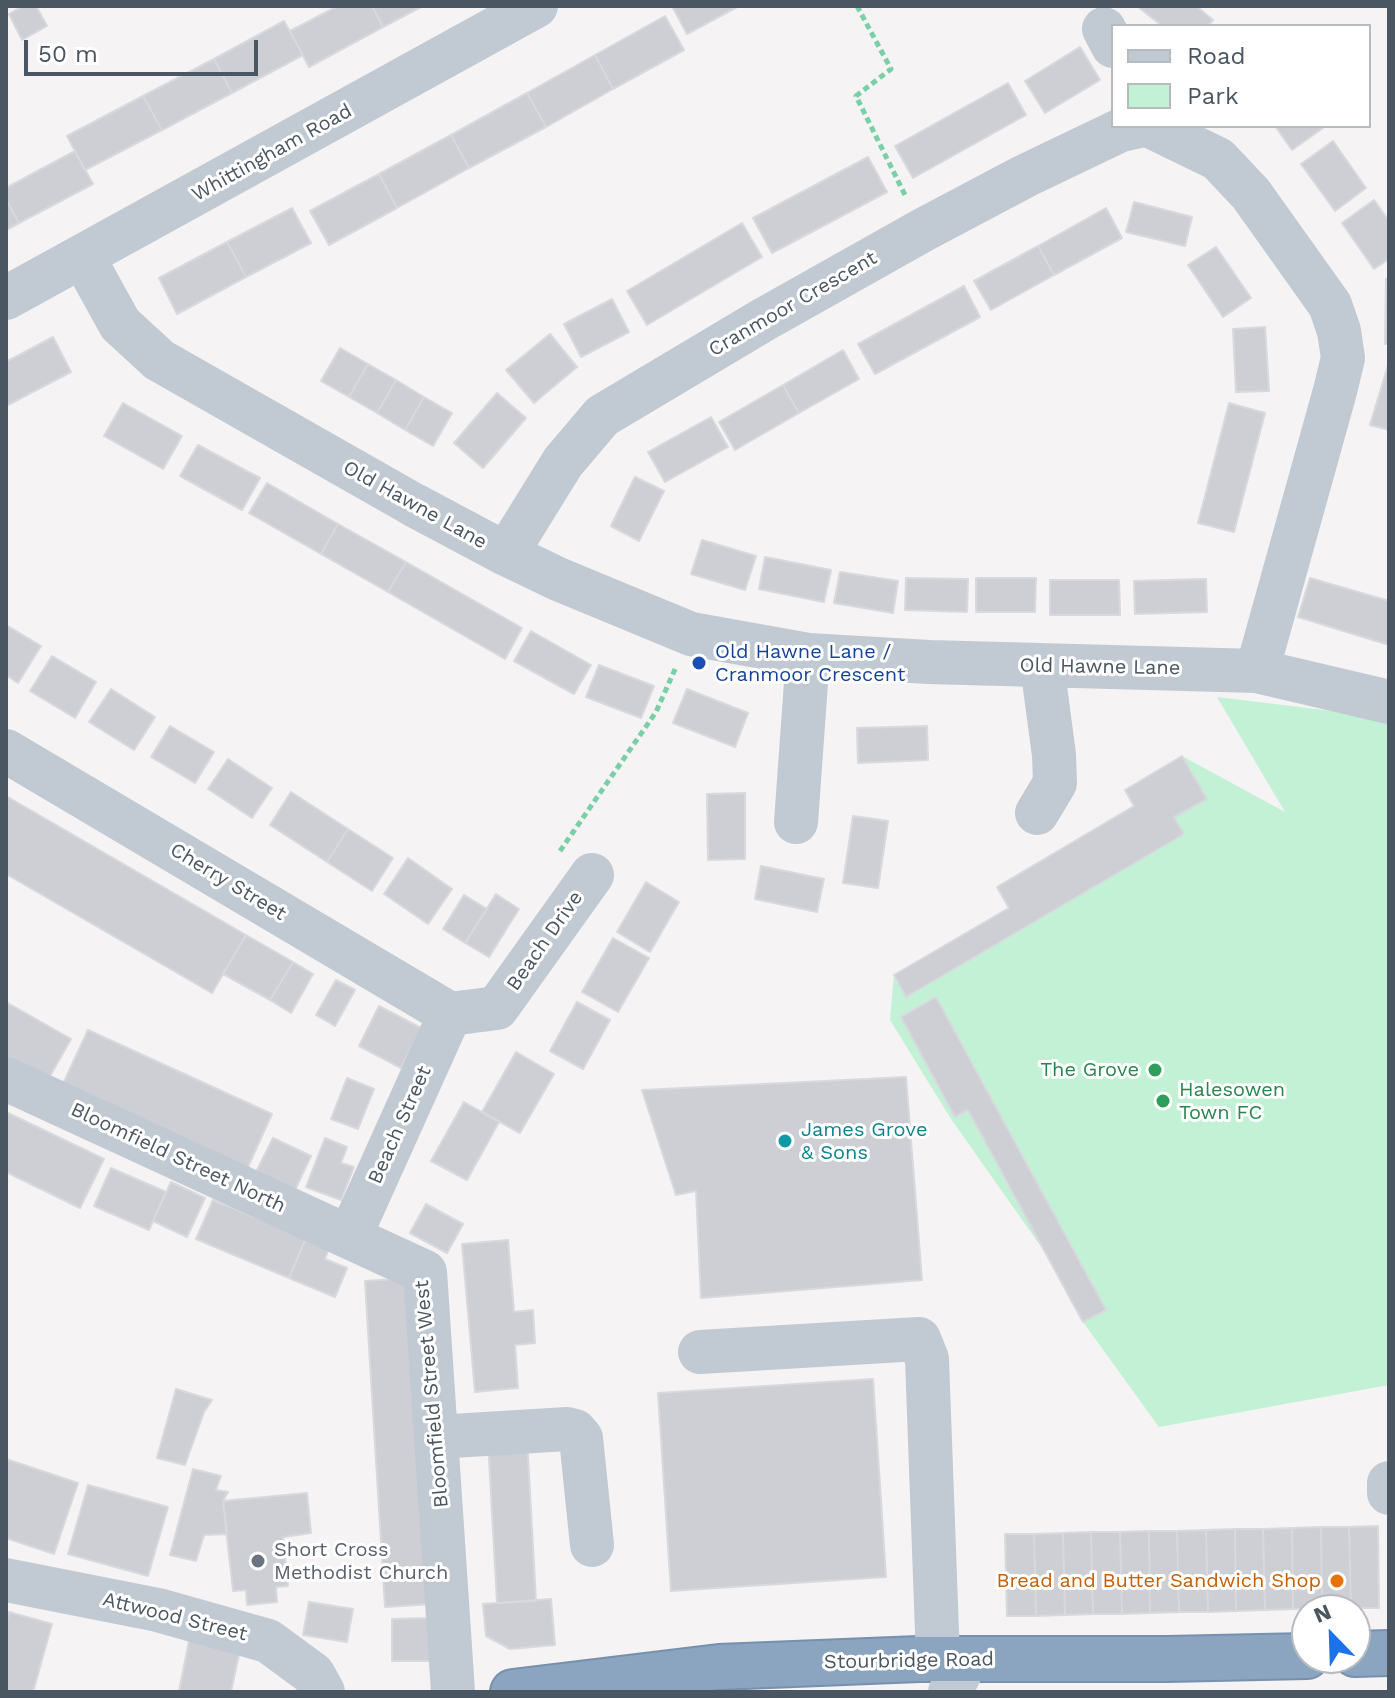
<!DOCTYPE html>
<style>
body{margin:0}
#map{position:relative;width:1395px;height:1698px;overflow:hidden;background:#f5f3f3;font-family:"Work Sans",sans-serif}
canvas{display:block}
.frame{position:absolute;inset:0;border:8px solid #4a5661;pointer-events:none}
.legend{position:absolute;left:1111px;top:24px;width:260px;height:104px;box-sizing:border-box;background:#fff;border:2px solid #b7bbc0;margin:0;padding:10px 14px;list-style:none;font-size:24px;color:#4a5661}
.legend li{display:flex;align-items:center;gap:16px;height:40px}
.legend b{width:40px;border:2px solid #b7bbc0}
.north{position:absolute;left:1291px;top:1594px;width:80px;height:80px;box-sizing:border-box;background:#fff;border:2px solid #b7bbc0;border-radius:50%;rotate:337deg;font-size:22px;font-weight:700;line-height:32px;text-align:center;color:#4a5661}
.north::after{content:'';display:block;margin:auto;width:28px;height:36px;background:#1a73e8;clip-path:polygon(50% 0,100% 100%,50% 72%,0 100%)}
.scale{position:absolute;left:24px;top:40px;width:234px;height:36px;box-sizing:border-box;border:4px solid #4a5661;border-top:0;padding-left:10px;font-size:24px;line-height:28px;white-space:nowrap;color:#4a5661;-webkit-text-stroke:6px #fff;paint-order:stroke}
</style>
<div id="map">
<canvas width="1395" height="1698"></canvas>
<div class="frame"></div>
<ul class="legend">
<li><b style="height:10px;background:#c1cad2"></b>Road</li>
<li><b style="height:22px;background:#c3f1d5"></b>Park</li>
</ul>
<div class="north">N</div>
<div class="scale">50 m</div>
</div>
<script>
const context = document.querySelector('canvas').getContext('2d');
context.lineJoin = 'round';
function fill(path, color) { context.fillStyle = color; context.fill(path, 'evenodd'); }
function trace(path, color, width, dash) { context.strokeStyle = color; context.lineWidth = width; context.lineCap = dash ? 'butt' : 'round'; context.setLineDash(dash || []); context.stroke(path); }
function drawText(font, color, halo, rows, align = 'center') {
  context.font = font + ' "Work Sans",sans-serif'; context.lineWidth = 6; context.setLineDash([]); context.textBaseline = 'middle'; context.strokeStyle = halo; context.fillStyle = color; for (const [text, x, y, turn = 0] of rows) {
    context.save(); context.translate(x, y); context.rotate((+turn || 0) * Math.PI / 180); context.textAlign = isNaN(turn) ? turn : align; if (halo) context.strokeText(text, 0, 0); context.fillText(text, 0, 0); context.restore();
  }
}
fill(new Path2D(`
 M1217,697L1365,715L1389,723V1385L1159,1427L1083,1322L1059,1272L951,1119L890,1020L894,975L1009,908L997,887L1134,806L1125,790L1182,756L1285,812Z`), '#c3f1d5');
const building = new Path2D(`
 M23,6H36L47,26L22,40L9,14Z
 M338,6H372L383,27L309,67L290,31Z
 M372,6H423L383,27Z
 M672,6H739L687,34Z
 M1137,6H1196L1213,20L1208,26H1162Z
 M665,16L684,50L613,89L595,55Z
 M284,21L303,55L232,93L214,59Z
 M1080,47L1100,80L1045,113L1025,81Z
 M595,55L613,89L546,127L527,93Z
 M214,59L232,93L162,130L143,96Z
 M1008,83L1026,115L913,178L895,146Z
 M527,93L546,127L469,168L451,135Z
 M143,96L162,130L85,170L67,136Z
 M1275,126H1321L1323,128L1292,150Z
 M451,135L469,168L397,208L379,174Z
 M1333,141L1366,188L1335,211L1301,164Z
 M75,151L93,184L19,223L6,200V188Z
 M868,157L887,192L772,253L753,218Z
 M379,174L397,208L329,245L310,211Z
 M6,200L19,223L6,230Z
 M1374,200L1389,221V259L1374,269L1342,223Z
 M1134,202L1192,217L1185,246L1126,232Z
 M292,208L311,243L246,277L227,242Z
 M1106,208L1122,238L1054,275L1038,246Z
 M742,223L762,257L647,325L627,291Z
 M227,242L246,277L177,314L159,278Z
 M1038,246L1054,275L991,310L974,281Z
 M1216,247L1251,298L1223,317L1188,265Z
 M1386,279H1389V344H1385Z
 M964,286L980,317L875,374L858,344Z
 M612,299L629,332L581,357L564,324Z
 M1265,327L1269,391L1236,392L1233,329Z
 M550,334L577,367L534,403L506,370Z
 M53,337L71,372L6,406V362Z
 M340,348L368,364L349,397L321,381Z
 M843,350L859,379L799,413L783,385Z
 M1389,362V430L1370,425Z
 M368,364L396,380L377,413L349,397Z
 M396,380L424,397L405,430L377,413Z
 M783,385L799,413L735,450L719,422Z
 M497,393L526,418L483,468L454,443Z
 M424,397L452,413L433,446L405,430Z
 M123,403L182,436L163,469L104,436Z
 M1229,403L1265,413L1234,532L1198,523Z
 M711,417L728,447L665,482L648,452Z
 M198,445L260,478L242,510L180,476Z
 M635,477L664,491L639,541L611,526Z
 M267,483L338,524L321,554L249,513Z
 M338,524L406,562L388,592L321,554Z
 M702,540L756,556L745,590L691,574Z
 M765,557L831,570L824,602L759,589Z
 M406,562L522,628L505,659L388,592Z
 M840,572L898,581L893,613L834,603Z
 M906,578L968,579L967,612L905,610Z
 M976,578H1036L1035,612H976Z
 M1310,578L1389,601V645L1298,617Z
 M1206,579L1207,612L1135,614L1134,581Z
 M1050,580H1119L1120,615H1050Z
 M6,625L41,646L18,683L6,675Z
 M531,631L591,665L574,694L514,661Z
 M52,656L96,682L75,718L30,691Z
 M599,665L654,686L641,718L586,697Z
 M111,689L155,717L134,750L89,722Z
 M687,689L748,713L735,747L673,723Z
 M170,726L214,752L195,783L151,757Z
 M927,726L928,760L858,763L857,728Z
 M1182,756L1207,799L1174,817L1184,834L906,997L894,975L1009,908L997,887L1134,806L1125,790Z
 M228,759L272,788L252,818L208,789Z
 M291,792L348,829L327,862L270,825Z
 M745,793V859L708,860L707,794Z
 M6,796L246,935L212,993L6,874Z
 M853,816L888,821L878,888L843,883Z
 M348,829L393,858L372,891L327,862Z
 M408,858L452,889L428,924L384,894Z
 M761,866L824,879L817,912L755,899Z
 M646,882L679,902L650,952L617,932Z
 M496,894L519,909L489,957L465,943Z
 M464,895L487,909L465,943L443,929Z
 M246,935L293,962L270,1000L223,974Z
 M613,938L649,958L618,1012L582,992Z
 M293,962L313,974L291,1013L270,1000Z
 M336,980L355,990L335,1026L316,1015Z
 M936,997L1106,1310L1083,1322L968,1110L955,1117L901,1017Z
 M6,1002L71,1039L45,1085L6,1063Z
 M577,1002L610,1020L583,1069L550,1051Z
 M379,1006L421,1028L401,1068L359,1046Z
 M88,1030L272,1114L247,1169L62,1086Z
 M516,1052L554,1074L520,1133L482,1112Z
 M906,1077L922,1280L701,1298L696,1191L676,1195L642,1090Z
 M347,1078L374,1089L358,1129L331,1119Z
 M464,1102L499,1122L467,1180L431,1161Z
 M6,1112L104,1159L80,1208L6,1172Z
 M273,1138L311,1156L295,1190L256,1172Z
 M325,1138L347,1147L341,1163L354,1167L341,1200L306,1187Z
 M111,1168L166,1192L149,1230L94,1206Z
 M171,1182L205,1198L187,1237L153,1221Z
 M213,1200L306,1238L289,1278L196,1239Z
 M426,1204L463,1224L447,1253L410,1233Z
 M306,1238L329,1248L325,1259L347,1268L335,1297L289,1278Z
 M508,1240L514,1312L533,1310L535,1343L515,1345L518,1388L475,1392L462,1244Z
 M412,1278L433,1604L385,1607L365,1281Z
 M873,1379L886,1577L671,1591L658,1393Z
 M176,1389L212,1400L204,1412L185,1465L157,1458Z
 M527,1438L536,1601L497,1603L488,1440Z
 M6,1459L78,1483L54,1554L6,1538Z
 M193,1469L221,1476L216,1490L228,1492L223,1501L227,1534L204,1535L196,1561L170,1555Z
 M88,1485L168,1507L148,1576L68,1554Z
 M307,1493L311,1533L283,1537L288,1586L276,1587L277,1602L247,1605L246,1590L233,1591L223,1501Z
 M1378,1526L1379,1608H1351L1349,1527Z
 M1321,1527L1322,1609H1293L1292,1528Z
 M1321,1527H1349L1351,1608L1322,1609Z
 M1292,1528L1293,1609L1265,1610L1263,1529Z
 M1235,1529L1236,1611L1208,1612L1206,1530Z
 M1235,1529H1263L1265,1610L1236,1611Z
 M1206,1530L1208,1612H1179L1177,1531Z
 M1149,1531L1150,1613L1122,1614L1120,1532Z
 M1149,1531H1177L1179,1612L1150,1613Z
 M1091,1532L1093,1614L1065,1615L1063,1533Z
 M1091,1532H1120L1122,1614H1093Z
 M1063,1533L1065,1615L1036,1616L1034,1534Z
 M1005,1534H1034L1036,1616H1007Z
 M551,1599L555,1645L510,1649L486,1636L483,1604Z
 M309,1602L353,1609L347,1642L303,1635Z
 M9,1612L52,1624L33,1692H6V1623Z
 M430,1618L431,1661H392V1619Z
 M190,1636L241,1645L231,1692L179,1691Z`);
fill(building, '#cdcfd5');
trace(building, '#d7d9de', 2);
const highway = new Path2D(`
 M1355,1654L1389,1653
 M513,1692L719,1667L919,1659H1167L1307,1656`);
trace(highway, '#7690ad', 48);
trace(new Path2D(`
 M857,6L891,69L856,96L906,197
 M560,851L656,712L676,667`), '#7ad0a6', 5, [6, 4]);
trace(new Path2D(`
 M1104,29L1113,46
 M1150,126L1218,159L1251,194L1330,305L1339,331L1343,358L1335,391L1257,671
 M83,257L120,324L159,360L414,505L506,554L558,579L691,634L808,655L929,662L1257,671L1389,702
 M6,298L536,6
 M506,554L563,462L602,416L763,320L923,230L1025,176L1121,130L1139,126
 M6,751L450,1014
 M1037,813L1055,783L1054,755L1042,665
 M796,822L808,655
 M450,1014L497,1008L592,875
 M6,1079L425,1272L453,1692
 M350,1236L450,1014
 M700,1352L919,1339L927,1359L938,1659
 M436,1437L567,1429L575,1431L581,1438L592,1545
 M1389,1483V1493
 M6,1580L158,1610L268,1641L313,1674L323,1692
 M950,1692L967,1659`), '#c1cad2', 44);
trace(highway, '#8ba5c1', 44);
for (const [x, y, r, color] of [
 [699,663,8,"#1a4fb4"],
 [1155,1070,8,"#2e9e5b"],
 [1163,1101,8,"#2e9e5b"],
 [785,1141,8,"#0f9aa8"],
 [258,1561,8,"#6b7280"],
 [1337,1581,8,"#e8710a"]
]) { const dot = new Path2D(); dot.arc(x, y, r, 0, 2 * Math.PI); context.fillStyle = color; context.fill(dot); trace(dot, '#fff', 3); }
drawText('20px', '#4a5661', '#fff', [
 ["Whittingham Road",272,153,-29],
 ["Cranmoor Crescent",793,304,-30],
 ["Old Hawne Lane",415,505,29],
 ["Old Hawne Lane",1100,667,1],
 ["Cherry Street",228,882,31],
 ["Beach Drive",545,941,-55],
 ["Beach Street",400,1125,-66],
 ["Bloomfield Street North",178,1158,25],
 ["Bloomfield Street West",432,1394,-95],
 ["Attwood Street",175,1617,14],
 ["Stourbridge Road",909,1661,-1]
]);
drawText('20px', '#164399', '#fff', [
 ["Old Hawne Lane /",715,652],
 ["Cranmoor Crescent",715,675]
], 'left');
drawText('20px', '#27864d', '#fff', [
 ["The Grove",1139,1070],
 ["Halesowen",1179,1090,"left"],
 ["Town FC",1179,1113,"left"]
], 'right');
drawText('20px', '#0d838f', '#fff', [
 ["James Grove",801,1130],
 ["& Sons",801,1153]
], 'left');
drawText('20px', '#5b616d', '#fff', [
 ["Short Cross",274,1550],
 ["Methodist Church",274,1573]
], 'left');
drawText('20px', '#c56008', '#fff', [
 ["Bread and Butter Sandwich Shop",1321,1581]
], 'right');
</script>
